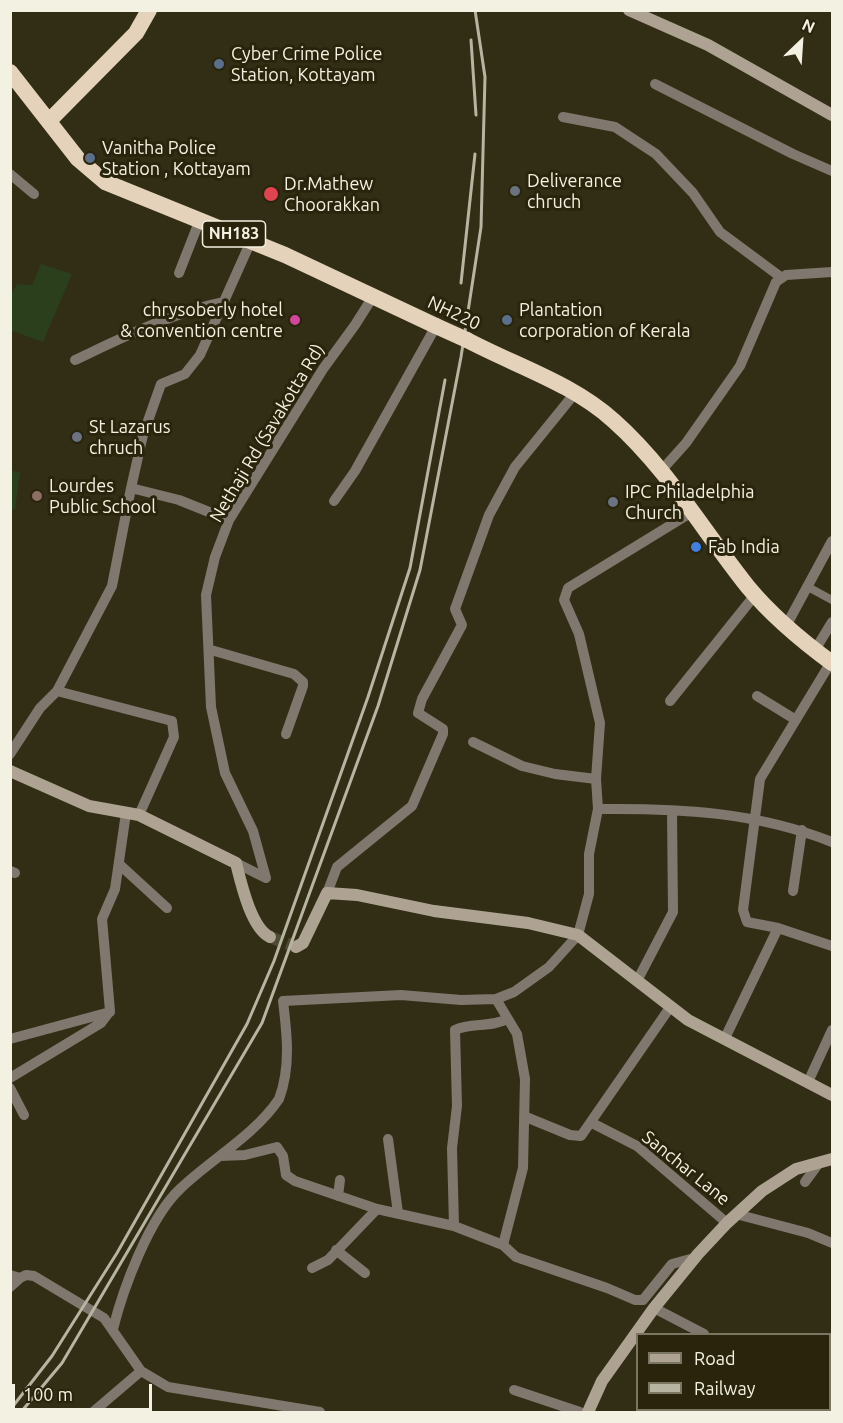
<!DOCTYPE html>
<style>
body{margin:0}
#map{position:relative;width:843px;height:1423px;overflow:hidden;background:#322e15;font-family:Ubuntu,sans-serif}
canvas{display:block}
.frame{position:absolute;inset:0;border:12px solid #f3f1e2;pointer-events:none}
.legend{position:absolute;left:636px;top:1333px;width:195px;height:78px;box-sizing:border-box;background:#29240b;border:2px solid #7a7661;margin:0;padding:8px 10px;list-style:none;font-size:18px;color:#f3f1e2}
.legend li{display:flex;align-items:center;gap:12px;height:30px}
.legend b{width:30px;border:2px solid #7a7661}
.north{position:absolute;left:771px;top:12px;width:60px;height:60px;-webkit-text-stroke:4px #29240b;paint-order:stroke;rotate:25deg;font-size:16px;font-weight:700;line-height:24px;text-align:center;color:#f3f1e2}
.north::after{content:'';display:block;margin:auto;width:21px;height:27px;background:#f3f1e2;clip-path:polygon(50% 0,100% 100%,50% 72%,0 100%)}
.scale{position:absolute;left:12px;top:1384px;width:140px;height:27px;box-sizing:border-box;border:3px solid #f3f1e2;border-top:0;padding-left:8px;font-size:18px;line-height:21px;white-space:nowrap;color:#f3f1e2;-webkit-text-stroke:4px #29240b;paint-order:stroke}
</style>
<div id="map">
<canvas width="843" height="1423"></canvas>
<div class="frame"></div>
<ul class="legend">
<li><b style="height:8px;background:#aea392"></b>Road</li>
<li><b style="height:8px;background:#b7b4a2"></b>Railway</li>
</ul>
<div class="north">N</div>
<div class="scale">100 m</div>
</div>
<script>
const context = document.querySelector('canvas').getContext('2d');
context.lineJoin = 'round';
function fill(path, color) { context.fillStyle = color; context.fill(path, 'evenodd'); }
function trace(path, color, width, dash) { context.strokeStyle = color; context.lineWidth = width; context.lineCap = dash ? 'butt' : 'round'; context.setLineDash(dash || []); context.stroke(path); }
function drawText(font, color, halo, rows, align = 'center') {
  context.font = font + ' Ubuntu,sans-serif'; context.lineWidth = 6; context.setLineDash([]); context.textBaseline = 'middle'; context.strokeStyle = halo; context.fillStyle = color; for (const [text, x, y, turn = 0] of rows) {
    context.save(); context.translate(x, y); context.rotate((+turn || 0) * Math.PI / 180); context.textAlign = isNaN(turn) ? turn : align; if (halo) context.strokeText(text, 0, 0); context.fillText(text, 0, 0); context.restore();
  }
}
fill(new Path2D(`
 M41,264L72,274L43,342L10,330L11,294L17,284L32,285Z
 M11,471L20,472L15,510L11,509Z`), '#2b3f1c');
trace(new Path2D(`
 M270,937L296,947`), '#4f4b34', 12, [12, 6]);
trace(new Path2D(`
 M808,587L832,600`), '#80786e', 8);
trace(new Path2D(`
 M655,84L793,154L832,171
 M563,117L615,127L656,154L693,193L720,232L782,278
 M10,174L34,194
 M179,273L199,222
 M75,360C124,337 171,313 224,302
 M660,472L686,443L740,366L776,282L786,275L832,272
 M131,488L143,435L161,384L185,374L200,355L251,241
 M334,501L355,471L436,326
 M786,626L832,541
 M211,650L294,674L303,682V686L286,734
 M815,650L832,622
 M831,662L760,779L743,910L747,922L778,928L832,946
 M57,691L172,721L174,737L139,815
 M757,696L796,720
 M670,701L755,595
 M473,742L522,766L555,774L596,779
 M10,754L40,708L57,691L112,586L131,488L179,500L229,520
 M598,809C680,808 756,812 832,842
 M236,863L266,878L253,831L225,773L211,707L206,595L215,557L229,520L323,369L355,325L374,295
 M120,865L167,908
 M10,871L15,873
 M793,891L802,830
 M327,893L337,867L412,806L443,734V729L418,713L422,699L462,625L455,609L489,515L515,467L575,393
 M637,981L673,912L672,811
 M496,999L517,1034L525,1079L523,1168L503,1245
 M725,1038L778,928
 M10,1039L110,1012
 M10,1078L101,1023L110,1011L102,919L115,889L126,813
 M808,1082L832,1030
 M10,1088L24,1115
 M526,1117L570,1135L581,1136L671,1006
 M592,1123L637,1146L727,1223
 M388,1139L398,1213
 M220,1156L245,1155L277,1147L283,1156L286,1175L295,1181L377,1209L454,1226L503,1245L516,1257L607,1288L635,1300H643L672,1264L694,1258
 M805,1182L819,1163
 M338,1196L340,1180
 M736,1214L808,1233L832,1243
 M454,1226L452,1148L457,1106L455,1030C471,1022 490,1028 507,1019
 M336,1250L365,1273
 M312,1268L328,1260L377,1209
 M10,1275L20,1278L26,1275L34,1276L104,1318L141,1371L168,1387L320,1412
 M10,1287L20,1278
 M654,1308L704,1334
 M113,1329C123,1289 149,1218 180,1189C211,1159 254,1136 279,1099C291,1067 287,1034 283,1001L401,995L461,1000L496,999L514,992L549,967L578,935L589,894V854L598,809L596,779L600,723L579,634L564,600L568,588L692,512
 M514,1390L580,1412
 M830,1393L832,1394
 M93,1412L141,1371`), '#80786e', 10);
trace(new Path2D(`
 M629,10L708,45L832,115
 M10,771L89,806L139,815L236,863C241,883 251,928 270,937
 M296,947L303,943L327,893L357,895L434,911L528,923L578,935L688,1020L832,1095
 M588,1412L602,1381L654,1308L698,1254L727,1223L762,1191L796,1169L832,1159`), '#aea392', 12);
trace(new Path2D(`
 M10,72L78,159L105,182L285,255L436,326
 M49,121L136,33L149,10
 M467,340C516,366 572,383 614,421C667,468 704,532 748,587C772,616 802,641 832,663`), '#e4d2bb', 16);
trace(new Path2D(`
 M471,40L476,115
 M461,283L475,154
 M10,1410L52,1356L117,1253L247,1024L274,961L368,697L410,568L445,380
 M21,1412L62,1363L262,1023L378,706L420,570L461,357L481,227L485,77L475,10`), '#b7b4a2', 3);
trace(new Path2D(`
 M436,326L467,340`), '#e4d2bb', 16);
for (const [x, y, r, color] of [
 [219,64,6,"#5c6f8a"],
 [90,158,6,"#5c6f8a"],
 [515,191,6,"#6b7280"],
 [271,194,8,"#e0444e"],
 [295,320,6,"#d1479c"],
 [507,320,6,"#5c6f8a"],
 [77,437,6,"#6b7280"],
 [37,496,6,"#8d6e63"],
 [613,502,6,"#6b7280"],
 [696,547,6,"#3f7fe0"]
]) { const dot = new Path2D(); dot.arc(x, y, r, 0, 2 * Math.PI); context.fillStyle = color; context.fill(dot); trace(dot, '#29240b', 2); }
for (const [x, y, w] of [
 [234,234,63]
]) { const box = new Path2D(); box.roundRect(x - w / 2, y - 13, w, 26, 4.5); context.fillStyle = '#29240b'; context.fill(box); trace(box, '#f3f1e2', 1.5); }
drawText('bold 16px', '#f3f1e2', null, [
 ["NH183",234,234]
]);
drawText('18px', '#f3f1e2', '#29240b', [
 ["Cyber Crime Police",231,54],
 ["Station, Kottayam",231,75],
 ["Vanitha Police",102,148],
 ["Station , Kottayam",102,169],
 ["Deliverance",527,181],
 ["chruch",527,202],
 ["Dr.Mathew",284,184],
 ["Choorakkan",284,205],
 ["chrysoberly hotel",283,310,"right"],
 ["& convention centre",283,331,"right"],
 ["Plantation",519,310],
 ["corporation of Kerala",519,331],
 ["St Lazarus",89,427],
 ["chruch",89,448],
 ["Lourdes",49,486],
 ["Public School",49,507],
 ["IPC Philadelphia",625,492],
 ["Church",625,513],
 ["Fab India",708,547]
], 'left');
drawText('18px', '#f3f1e2', '#29240b', [
 ["NH220",454,313,25],
 ["Nethaji Rd (Savakotta Rd)",267,433,-59],
 ["Sanchar Lane",686,1168,39]
]);
</script>
